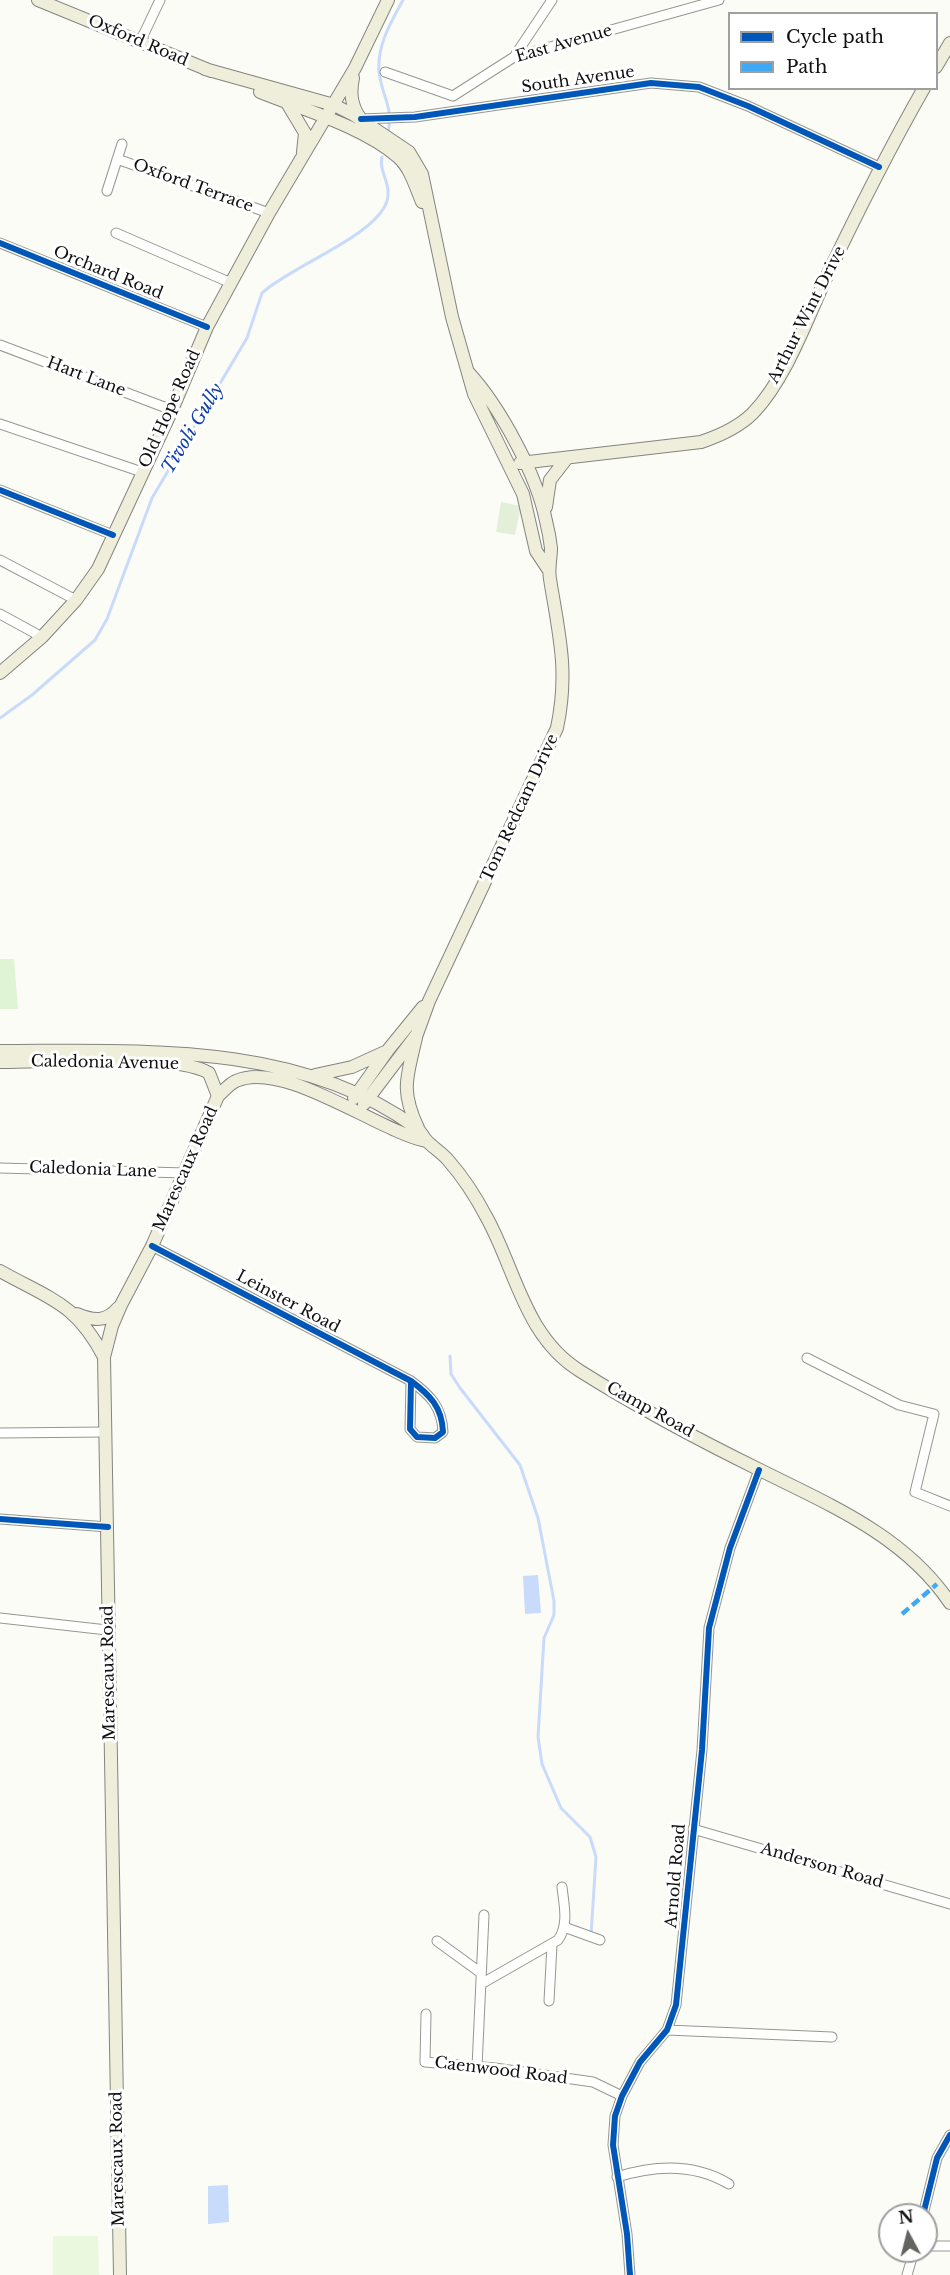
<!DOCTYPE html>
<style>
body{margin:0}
#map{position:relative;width:950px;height:2275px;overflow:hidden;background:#fcfcf6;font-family:"Libre Baskerville",serif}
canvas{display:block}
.legend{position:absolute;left:728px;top:12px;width:210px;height:78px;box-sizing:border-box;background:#fff;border:2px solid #9f9f9f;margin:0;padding:8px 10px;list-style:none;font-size:18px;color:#101010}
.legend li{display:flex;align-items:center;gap:12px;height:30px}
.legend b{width:30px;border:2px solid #9f9f9f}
.north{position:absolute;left:878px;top:2203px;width:60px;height:60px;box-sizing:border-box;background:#fff;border:2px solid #9f9f9f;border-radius:50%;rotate:353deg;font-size:16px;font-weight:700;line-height:24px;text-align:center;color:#101010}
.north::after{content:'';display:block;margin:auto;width:21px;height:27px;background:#636360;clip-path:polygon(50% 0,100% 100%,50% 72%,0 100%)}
</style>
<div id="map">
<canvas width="950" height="2275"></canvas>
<ul class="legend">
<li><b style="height:8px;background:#0057b8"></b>Cycle path</li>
<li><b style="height:8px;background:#3fa9f5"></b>Path</li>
</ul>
<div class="north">N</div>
</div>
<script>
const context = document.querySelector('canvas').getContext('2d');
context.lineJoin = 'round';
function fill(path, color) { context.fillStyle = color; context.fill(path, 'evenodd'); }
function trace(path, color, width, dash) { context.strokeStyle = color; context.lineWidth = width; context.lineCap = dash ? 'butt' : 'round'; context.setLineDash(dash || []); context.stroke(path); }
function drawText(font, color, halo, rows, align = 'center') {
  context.font = font + ' "Libre Baskerville",serif'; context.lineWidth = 6; context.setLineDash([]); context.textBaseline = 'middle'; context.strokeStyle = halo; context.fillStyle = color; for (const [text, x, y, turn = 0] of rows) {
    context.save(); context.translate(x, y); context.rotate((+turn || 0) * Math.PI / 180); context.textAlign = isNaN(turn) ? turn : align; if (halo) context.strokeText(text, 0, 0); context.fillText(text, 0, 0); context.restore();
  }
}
fill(new Path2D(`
 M0,959H14L18,1009H0Z`), '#def4d4');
fill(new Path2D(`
 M501,502L521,506L515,535L496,532Z`), '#e3efd9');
fill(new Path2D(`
 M53,2236H98L99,2275H53Z`), '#eaf8de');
fill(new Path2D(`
 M538,1575L541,1613L525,1614L523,1576Z
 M228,2185L229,2222L208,2224V2186Z`), '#c9dbfa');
trace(new Path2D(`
 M388,132C394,107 381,95 379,71C377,45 391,22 403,0
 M0,718L32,695L95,640L107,619L152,498L247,338L262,293C291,266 376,236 387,201C392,183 378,171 382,157
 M450,1356L451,1374L460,1388L520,1465L538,1518L554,1601V1615L544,1638L538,1737L542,1764L561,1808L590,1837L596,1857L591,1935`), '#c9dbfa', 3);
const minor = new Path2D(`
 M140,42L160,0
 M514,57L552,0
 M385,72L453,96L514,57L719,0
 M361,119L415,117L651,83L699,87L748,106L879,167
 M117,159L269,213
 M107,191L122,144
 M116,233L231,283
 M0,243L207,327
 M0,345L172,410
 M0,424L142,472
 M0,490L113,535
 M0,560L76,600
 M0,614L42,637
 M0,1168L186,1173
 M152,1246L411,1381C430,1395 442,1407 443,1432L435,1438L417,1437L410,1429L411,1381
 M807,1358L899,1405L934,1414L915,1492L950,1506
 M0,1433L106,1432
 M0,1519L108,1527
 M0,1618L107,1630
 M693,1829L950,1904
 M564,1927L600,1940
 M437,1941L481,1973
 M481,1984L558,1940C569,1925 564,1905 562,1887
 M549,2001L552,1945
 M426,2014L425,2062L495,2068L593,2082L622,2096
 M667,2030L832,2037
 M477,2067L484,1915
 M617,2177C655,2165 694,2163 729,2184
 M923,2215L937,2158L950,2135
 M926,2246H950
 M630,2275L627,2234L613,2145L615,2116L622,2096L640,2062L667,2030L676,2005L702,1750L709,1628L730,1548L759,1470
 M907,2275L914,2251`);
const major = new Path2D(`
 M38,0L211,71
 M936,67L950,43
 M205,69L334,105L354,115L409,152L422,174L452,317L474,394L523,494L536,551L548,569
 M353,78C350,93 351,105 360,118
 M260,92C302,109 364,127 398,157C410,167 416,188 422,202
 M287,103L305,133L303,152
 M520,463L701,442C719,436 739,427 753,413C785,380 806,322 825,280C856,215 888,151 924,88
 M546,507L550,480L567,458
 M0,673L42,637L76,600L98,569L172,410L207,327L269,213L355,68L388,0
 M416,1038C407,1077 400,1090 418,1128
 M0,1051C138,1051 297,1041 415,1127C420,1130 422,1135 426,1140C432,1147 441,1152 448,1160C463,1177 476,1197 487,1218C516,1271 525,1337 580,1371C637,1407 699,1440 760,1470C830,1505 905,1536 950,1603
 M0,1062C43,1062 178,1053 209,1073L218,1096
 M315,1075L352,1067L385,1052
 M354,1098L388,1050L423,1007
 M364,1104L417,1034L429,1001L557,728C569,671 559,635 550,579C548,568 551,559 551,548C550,539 548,529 546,521C537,475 500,407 469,373
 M0,1271C50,1299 76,1303 104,1357
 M77,1314C94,1321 106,1322 118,1308
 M120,2275L104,1357L112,1326L121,1305L152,1246L218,1096C224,1091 229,1084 236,1081C283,1059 378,1131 426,1141`);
trace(minor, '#969694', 11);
trace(major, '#848481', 14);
trace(minor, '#fffffe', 9);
trace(major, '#eeeeda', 12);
trace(new Path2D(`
 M902,1614L937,1584`), '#3fa9f5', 4.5, [9, 4.5]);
trace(new Path2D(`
 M361,119L415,117L651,83L699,87L748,106L879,167
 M0,243L207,327
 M0,490L113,535
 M152,1246L411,1381C430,1395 442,1407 443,1432L435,1438L417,1437L410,1429L411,1381
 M0,1519L108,1527
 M923,2215L937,2158L950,2135
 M630,2275L627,2234L613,2145L615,2116L622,2096L640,2062L667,2030L676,2005L702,1750L709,1628L730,1548L759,1470`), '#0057b8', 6);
drawText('16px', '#101010', '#fff', [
 ["Oxford Road",138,41,23],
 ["East Avenue",564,44,-16],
 ["South Avenue",578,80,-8],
 ["Oxford Terrace",193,186,20],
 ["Orchard Road",108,273,22],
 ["Arthur Wint Drive",807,315,-63],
 ["Hart Lane",86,377,21],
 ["Old Hope Road",170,409,-66],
 ["Tom Redcam Drive",520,808,-65],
 ["Caledonia Avenue",105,1063,1],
 ["Marescaux Road",186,1169,-66],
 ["Caledonia Lane",93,1170,2],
 ["Leinster Road",288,1302,28],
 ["Camp Road",650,1410,29],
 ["Marescaux Road",109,1673,-91],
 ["Anderson Road",822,1866,16],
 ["Arnold Road",676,1876,-85],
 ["Caenwood Road",501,2071,7],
 ["Marescaux Road",118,2159,-91]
]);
drawText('italic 18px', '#0e3ead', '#fff', [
 ["Tivoli Gully",193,429,-59]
]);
</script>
